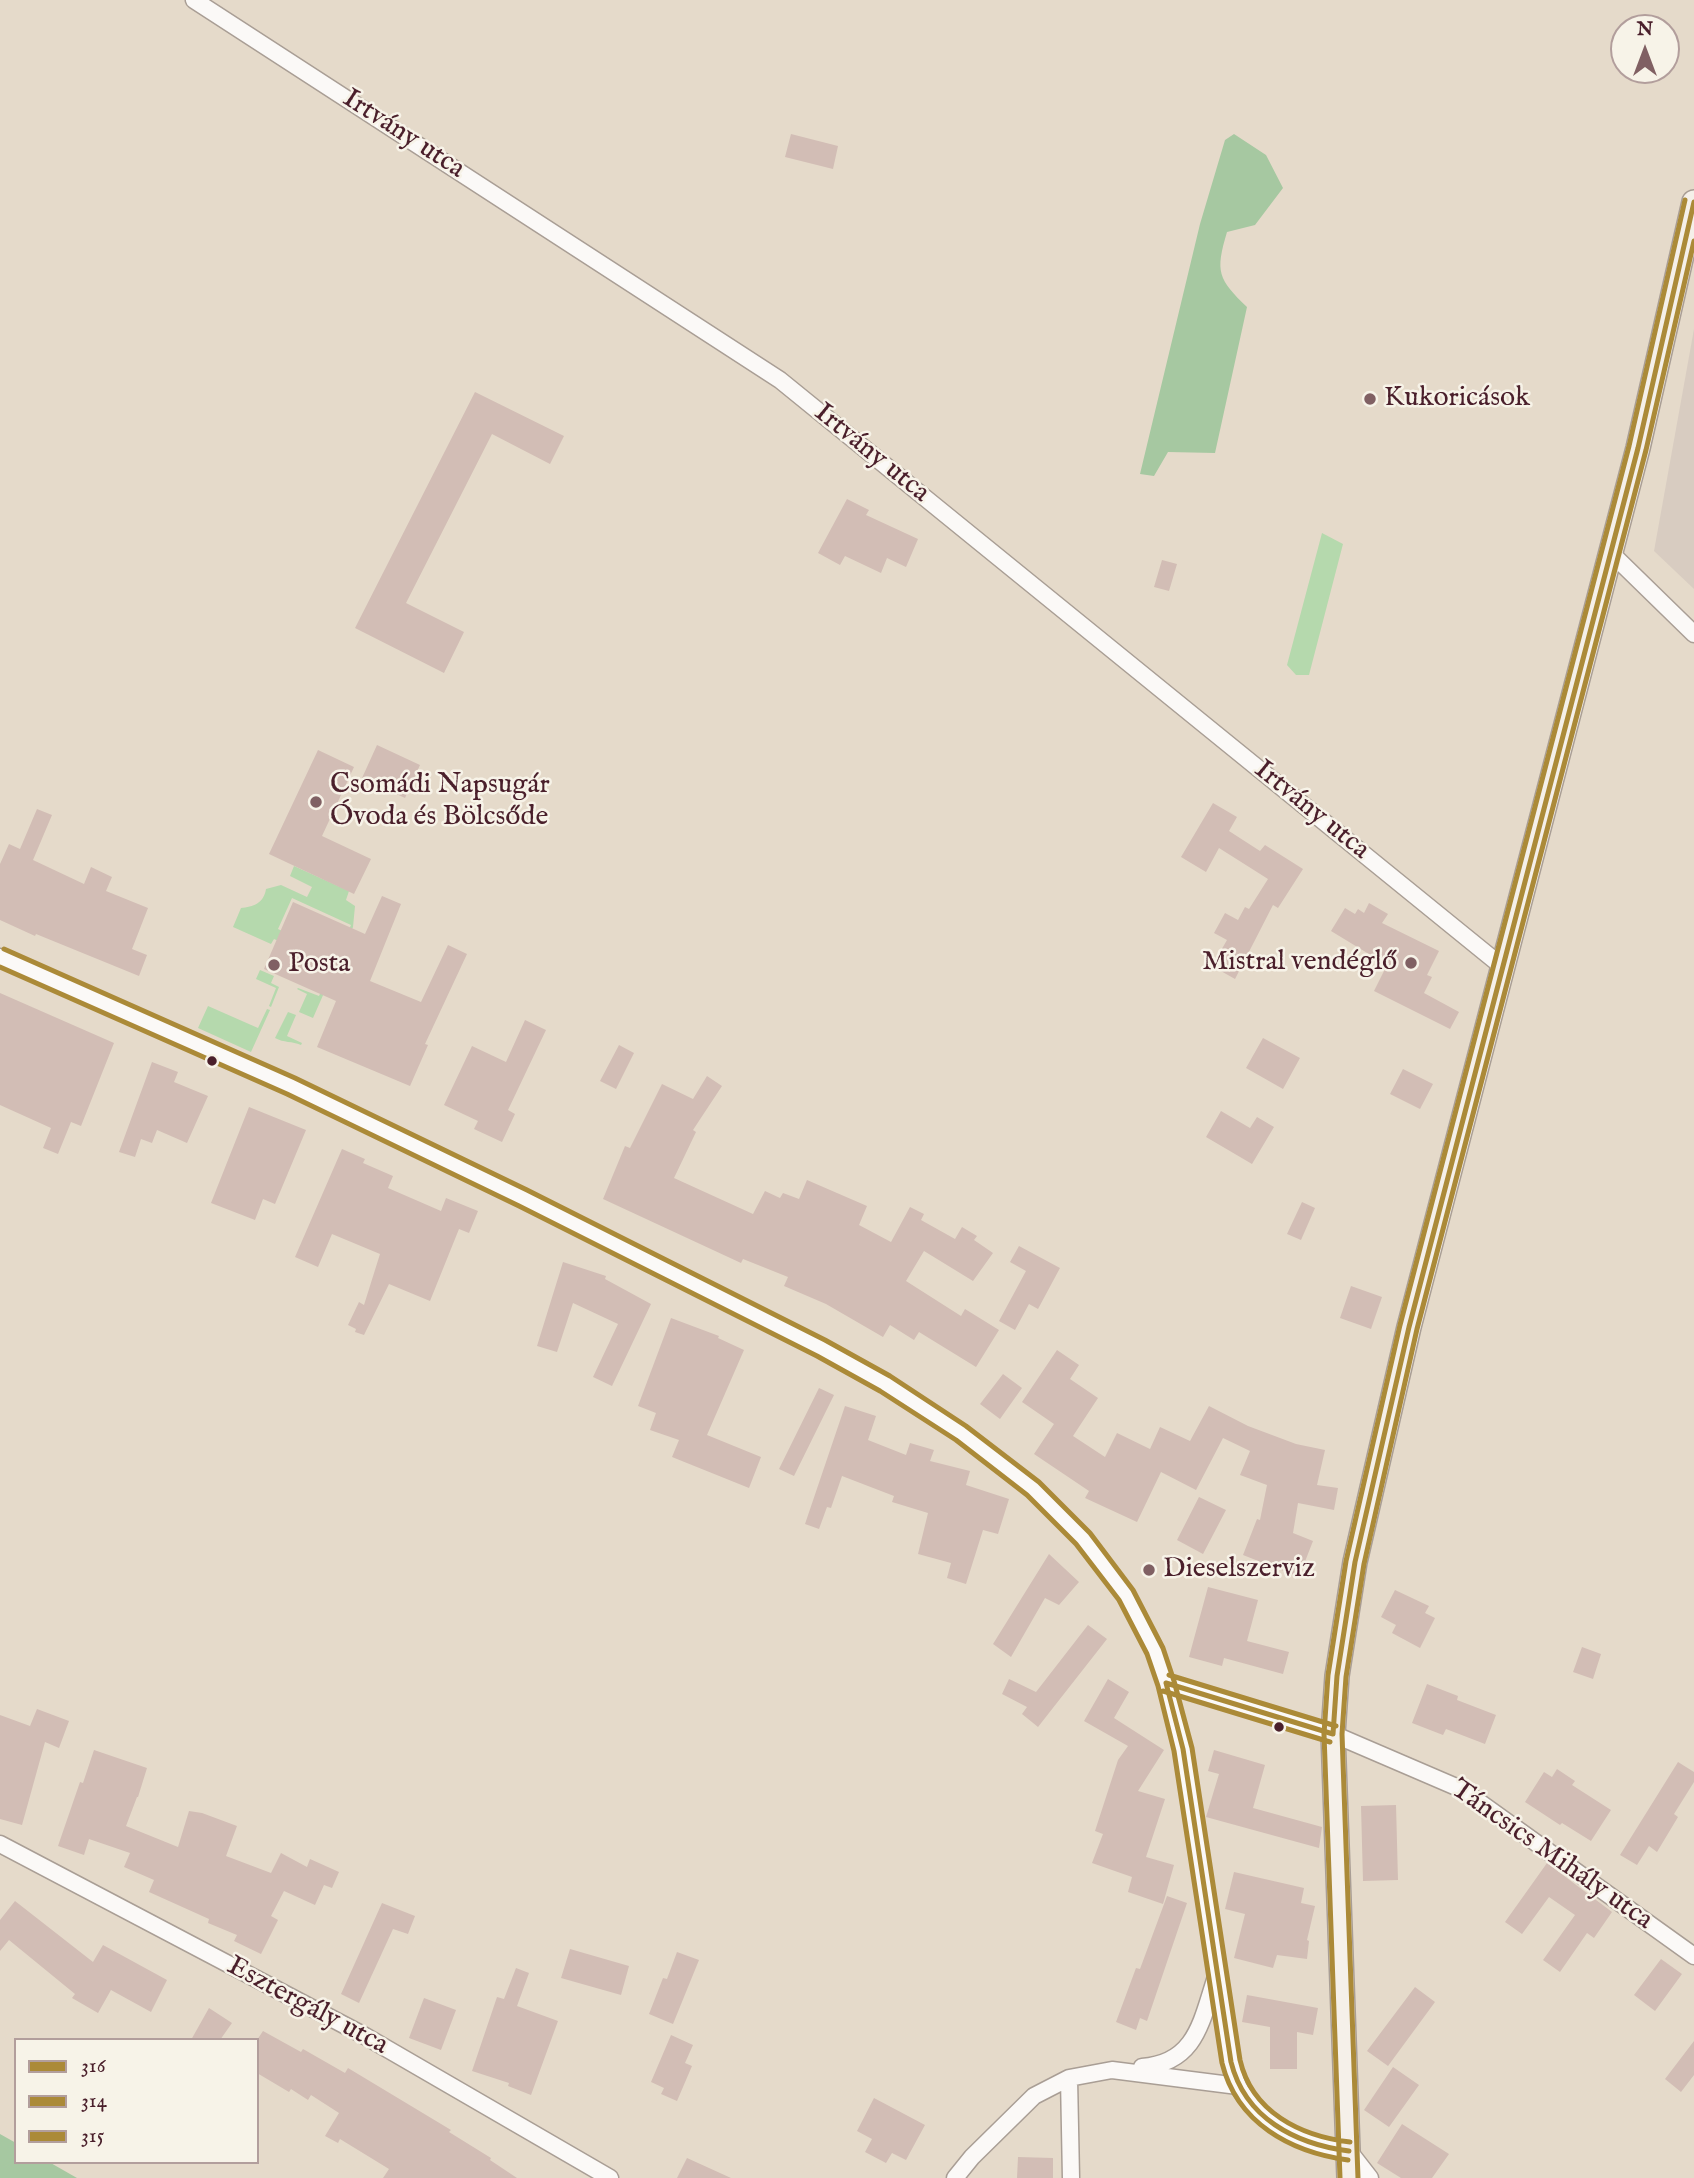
<!DOCTYPE html>
<meta charset="utf-8">
<style>
body{margin:0}
#map{position:relative;width:1694px;height:2178px;overflow:hidden;background:#e5daca;font-family:"IM FELL English",serif}
canvas{display:block}
.legend{position:absolute;left:14px;top:2038px;width:245px;height:126px;box-sizing:border-box;background:#f7f3e8;border:2px solid #b29e9c;margin:0;padding:9px 12px;list-style:none;font-size:21px;color:#4a1f2b}
.legend li{display:flex;align-items:center;gap:14px;height:35px}
.legend b{width:35px;border:2px solid #b29e9c}
.north{position:absolute;left:1610px;top:14px;width:70px;height:70px;box-sizing:border-box;background:#f7f3e8;border:2px solid #b29e9c;border-radius:50%;rotate:0deg;font-size:19px;font-weight:700;line-height:28px;text-align:center;color:#4a1f2b}
.north::after{content:'';display:block;margin:auto;width:24px;height:32px;background:#806063;clip-path:polygon(50% 0,100% 100%,50% 72%,0 100%)}
</style>
<div id="map">
<canvas width="1694" height="2178"></canvas>
<ul class="legend">
<li><b style="height:9px;background:#ab8a38"></b>316</li>
<li><b style="height:9px;background:#ab8a38"></b>314</li>
<li><b style="height:9px;background:#ab8a38"></b>315</li>
</ul>
<div class="north">N</div>
</div>
<script>
const context = document.querySelector('canvas').getContext('2d');
context.lineJoin = 'round';
function fill(path, color) { context.fillStyle = color; context.fill(path, 'evenodd'); }
function trace(path, color, width, dash) { context.strokeStyle = color; context.lineWidth = width; context.lineCap = dash ? 'butt' : 'round'; context.setLineDash(dash || []); context.stroke(path); }
function drawText(font, color, halo, rows, align = 'center') {
  context.font = font + ' "IM FELL English",serif'; context.lineWidth = 5; context.setLineDash([]); context.textBaseline = 'middle'; context.strokeStyle = halo; context.fillStyle = color; for (const [text, x, y, turn = 0] of rows) {
    context.save(); context.translate(x, y); context.rotate((+turn || 0) * Math.PI / 180); context.textAlign = isNaN(turn) ? turn : align; if (halo) context.strokeText(text, 0, 0); context.fillText(text, 0, 0); context.restore();
  }
}
fill(new Path2D(`
 M1694,329V589L1654,551Z`), '#d8ccc1');
fill(new Path2D(`
 M1322,533L1343,544L1309,675H1296L1287,665Z
 M294,866L349,891L346,900L355,906L353,927L313,1018L299,1012L307,994L297,989L298,988L319,996L351,925L292,898L278,929L308,943L303,952L274,939L271,944L233,927L241,908C253,907 264,903 266,889L281,885L307,897L312,887L290,876Z
 M260,970L274,976L271,983L279,987L271,1007L269,1006L276,988L256,979Z
 M208,1006L258,1028L267,1009L270,1010L251,1052L198,1028Z
 M288,1012L296,1015L287,1036L302,1043L301,1045C292,1041 284,1043 275,1038Z`), '#b5d9ad');
fill(new Path2D(`
 M1234,134L1266,155L1283,188L1255,225L1227,232C1215,272 1218,279 1247,307L1215,453L1168,452L1154,476L1140,474L1200,224L1225,140Z
 M0,2134L16,2143V2162H49L77,2178H0Z`), '#a6c8a1');
fill(new Path2D(`
 M791,134L838,146L833,169L785,157Z
 M475,392L564,436L550,464L492,434L406,603L464,632L444,673L355,628Z
 M847,499L869,510L866,515L918,539L906,567L887,558L881,573L845,556L840,565L818,553Z
 M1162,560L1177,564L1169,591L1154,587Z
 M377,745L420,765L405,798L362,778Z
 M318,750L354,767L322,836L371,859L354,894L269,854Z
 M1213,803L1237,817L1229,831L1260,851L1265,845L1303,869L1278,908L1273,905L1235,979L1212,966L1227,940L1214,933L1225,913L1238,920L1245,907L1249,909L1268,879L1219,848L1206,872L1181,857Z
 M37,809L52,815L33,860L84,884L91,867L112,877L106,891L148,908L132,949L147,955L139,976L36,934L35,936L0,920V864L9,844L20,849Z
 M382,896L401,904L370,981L421,1002L448,945L467,954L425,1044L428,1045L410,1086L317,1047L336,1001L264,969L293,902L365,934Z
 M1369,903L1388,914L1382,923L1439,951L1427,975L1432,977L1424,993L1459,1012L1450,1029L1374,991L1387,965L1331,931L1345,908L1355,914L1358,909L1364,913Z
 M0,993L114,1043L81,1126L71,1122L58,1154L43,1148L51,1128L0,1105Z
 M525,1020L546,1030L508,1110L515,1114L502,1142L474,1129L478,1121L444,1105L472,1046L506,1062Z
 M1263,1038L1300,1058L1283,1089L1246,1068Z
 M619,1045L634,1053L616,1089L600,1081Z
 M152,1062L178,1072L174,1082L208,1096L187,1143L157,1130L152,1143L141,1139L135,1157L119,1152Z
 M1403,1069L1433,1084L1420,1109L1390,1094Z
 M707,1076L722,1086L693,1130L696,1132L674,1178L753,1214L765,1191L780,1198L783,1193L799,1199L807,1180L867,1206L859,1225L891,1242L910,1207L924,1214L921,1220L955,1239L962,1227L977,1236L974,1240L993,1253L973,1281L924,1251L906,1281L961,1316L965,1309L999,1330L976,1367L919,1332L914,1340L890,1325L883,1337L826,1304L784,1286L788,1277L743,1259L741,1263L603,1199L625,1146L630,1148L662,1084L693,1099Z
 M249,1107L306,1130L275,1204L263,1199L255,1220L211,1203Z
 M1221,1111L1250,1128L1257,1117L1274,1127L1252,1164L1206,1137Z
 M342,1149L365,1159L363,1163L393,1176L388,1188L441,1211L446,1198L478,1211L469,1233L459,1229L430,1301L389,1284L364,1335L355,1332L356,1329L348,1325L359,1302L364,1305L380,1254L332,1234L318,1267L295,1257Z
 M1302,1202L1315,1208L1301,1240L1287,1234Z
 M1019,1246L1060,1268L1038,1309L1029,1304L1015,1330L999,1321L1026,1271L1010,1262Z
 M563,1262L606,1276L605,1279L651,1304L612,1386L593,1377L618,1324L573,1303L557,1352L537,1346Z
 M1351,1286L1382,1297L1371,1329L1340,1318Z
 M671,1318L719,1336L718,1338L744,1350L707,1435L761,1457L749,1488L672,1457L679,1440L650,1430L656,1413L638,1406Z
 M1057,1350L1079,1365L1070,1379L1098,1398L1073,1436L1105,1457L1117,1433L1150,1449L1160,1427L1190,1441L1209,1406L1248,1426L1296,1444L1325,1450L1317,1485L1338,1488L1334,1510L1298,1503L1293,1533L1313,1541L1299,1577L1243,1555L1257,1519L1260,1520L1267,1485L1240,1475L1250,1451L1223,1438L1196,1490L1161,1472L1137,1522L1085,1498L1089,1491L1034,1454L1054,1424L1022,1402Z
 M1003,1374L1022,1388L1000,1419L980,1404Z
 M819,1388L834,1395L794,1476L779,1469Z
 M845,1406L876,1416L868,1440L906,1455L910,1443L934,1450L930,1461L970,1471L966,1485L1009,1499L998,1534L983,1530L966,1584L947,1578L951,1563L918,1554L928,1513L892,1502L894,1496L842,1476L831,1508L827,1507L819,1529L805,1524Z
 M1199,1497L1226,1510L1203,1554L1177,1540Z
 M1049,1554L1079,1582L1059,1605L1045,1598L1011,1657L993,1644Z
 M1208,1587L1258,1600L1247,1641L1289,1652L1283,1674L1224,1658L1222,1666L1189,1657Z
 M1395,1590L1429,1606L1425,1613L1435,1618L1420,1648L1392,1633L1396,1625L1381,1617Z
 M1088,1625L1107,1639L1038,1727L1022,1714L1027,1707L1002,1694L1009,1679L1036,1692Z
 M1582,1647L1601,1654L1593,1679L1573,1672Z
 M1108,1679L1129,1692L1114,1718L1164,1750L1138,1791L1165,1799L1146,1857L1174,1865L1163,1904L1128,1892L1132,1877L1092,1863L1103,1834L1095,1831L1118,1760L1128,1746L1084,1721Z
 M1427,1684L1458,1696L1457,1700L1496,1715L1485,1744L1446,1729L1443,1735L1412,1723Z
 M37,1709L69,1721L59,1748L45,1742L22,1825L0,1819V1715L30,1726Z
 M94,1750L147,1768L138,1797H137L126,1826L178,1847L189,1811L202,1813L237,1826L226,1856L271,1873L281,1853L307,1867L310,1859L339,1872L332,1888L324,1885L315,1905L284,1891L271,1916L278,1920L261,1954L234,1941L237,1935L208,1923L209,1919L149,1892L154,1880L124,1867L130,1853L89,1839L84,1855L58,1846L80,1782L83,1783Z
 M1214,1750L1265,1765L1253,1808L1322,1827L1319,1848L1206,1817L1219,1774L1208,1771Z
 M1678,1762L1694,1772V1782L1674,1814L1678,1817L1657,1852L1649,1846L1637,1865L1620,1855Z
 M1557,1769L1575,1781L1572,1785L1611,1810L1591,1841L1562,1823L1560,1825L1525,1802L1544,1772L1552,1777Z
 M1396,1805L1398,1880L1363,1881L1361,1806Z
 M1547,1863L1612,1912L1594,1938L1587,1933L1560,1972L1543,1960L1575,1915L1549,1897L1522,1934L1505,1922Z
 M1234,1872L1304,1888L1301,1903L1315,1906L1307,1940L1309,1941L1307,1959L1277,1955L1273,1968L1234,1958L1245,1914L1225,1909Z
 M1167,1896L1187,1903L1147,2021L1140,2018L1136,2030L1116,2022L1136,1968L1140,1969Z
 M15,1901L93,1962L103,1945L167,1980L151,2012L111,1990L98,2013L72,1998L75,1994L9,1940L0,1951V1920Z
 M382,1903L415,1916L408,1934L393,1929L359,2003L341,1994Z
 M570,1949L629,1966L621,1995L561,1978Z
 M677,1952L699,1960L673,2024L649,2014L663,1978L667,1979Z
 M1661,1959L1682,1974L1655,2011L1634,1995Z
 M516,1968L529,1973L517,2006L558,2021L531,2095L508,2086L509,2083L472,2071L497,1997L504,1999Z
 M1415,1987L1435,2002L1388,2066L1367,2051Z
 M1247,1995L1318,2008L1313,2035L1297,2032V2069H1270V2027L1242,2022Z
 M424,1998L456,2010L441,2050L409,2038Z
 M209,2008L232,2023L220,2040H191Z
 M263,2031L301,2052L303,2049L345,2073L348,2068L451,2130L449,2132L491,2158L490,2160L517,2178H383L389,2169L340,2139L338,2143L325,2136L339,2113L311,2095L308,2100L291,2089L289,2092L257,2073V2040Z
 M671,2035L693,2045L685,2063L692,2066L677,2101L661,2094L664,2088L651,2082Z
 M1694,2041V2075L1681,2092L1665,2079Z
 M1393,2067L1419,2085L1389,2127L1364,2110Z
 M874,2098L925,2125L906,2160L892,2153L886,2163L865,2152L872,2139L857,2131Z
 M1402,2124L1449,2154L1432,2178H1401L1377,2163Z
 M1018,2157L1053,2158V2178H1017Z
 M687,2158L731,2178H677Z`), '#d2bdb5');
const minor = new Path2D(`
 M194,0L780,380L1504,968
 M1611,553L1694,634
 M0,957L291,1086L523,1198L821,1348L885,1383L961,1433L1033,1488L1083,1538L1126,1595L1155,1651L1166,1683L1183,1749L1231,2062C1233,2070 1235,2080 1239,2088C1262,2125 1307,2148 1349,2151L1370,2178
 M1166,1683L1333,1734L1461,1789L1694,1956
 M0,1844L365,2036L610,2178
 M1142,2067C1195,2063 1201,2023 1215,1980
 M1069,2078L1071,2178
 M955,2178L972,2157L1034,2096L1069,2078L1112,2070L1238,2086`);
const secondary = new Path2D(`
 M1349,2178L1333,1734L1337,1676L1355,1562L1409,1327L1638,448L1694,202`);
trace(minor, '#a99e95', 19);
trace(secondary, '#a99e95', 26);
trace(minor, '#fbf9f7', 16);
trace(secondary, '#f5f0e9', 23);
trace(new Path2D(`
 M1166,1683L1183,1749L1231,2062C1245,2118 1295,2144 1349,2151
 M1166,1683L1333,1734
 M1333,1734L1337,1676L1355,1562L1409,1327L1638,448L1694,202`), '#ab8a38', 5);
trace(new Path2D(`
 M0,967L287,1094L519,1206L817,1356L880,1391L956,1440L1027,1495L1076,1544L1119,1600L1147,1654L1158,1686L1174,1751L1222,2063C1237,2123 1290,2152 1348,2160
 M1163,1691L1330,1742
 M1358,2178L1342,1734L1346,1677L1364,1564L1417,1329L1646,450L1694,241`), '#ab8a38', 5);
trace(new Path2D(`
 M4,949L295,1078L527,1190L825,1340L890,1376L966,1426L1039,1482L1090,1533L1133,1590L1163,1648L1174,1681L1192,1748L1240,2060C1252,2112 1300,2136 1350,2142
 M1169,1675L1336,1726
 M1340,2178L1324,1734L1328,1675L1346,1561L1400,1325L1629,446L1685,200`), '#ab8a38', 5);
for (const [x, y, r, color] of [
 [1370,399,7,"#806063"],
 [316,802,7,"#806063"],
 [1411,963,7,"#806063"],
 [274,965,7,"#806063"],
 [212,1061,6,"#4a1f2b"],
 [1149,1570,7,"#806063"],
 [1279,1727,6,"#4a1f2b"]
]) { const dot = new Path2D(); dot.arc(x, y, r, 0, 2 * Math.PI); context.fillStyle = color; context.fill(dot); trace(dot, '#f7f3e8', 2.5); }
drawText('28px', '#4a1f2b', '#f7f3e8', [
 ["Irtvány utca",403,135,33],
 ["Irtvány utca",871,454,39],
 ["Irtvány utca",1311,811,39],
 ["Táncsics Mihály utca",1551,1856,35],
 ["Esztergály utca",307,2007,28]
]);
drawText('28px', '#4a1f2b', '#f7f3e8', [
 ["Kukoricások",1384,399],
 ["Csomádi Napsugár",330,786],
 ["Óvoda és Bölcsőde",330,818],
 ["Mistral vendéglő",1397,963,"right"],
 ["Posta",288,965],
 ["Dieselszerviz",1163,1570]
], 'left');
</script>
